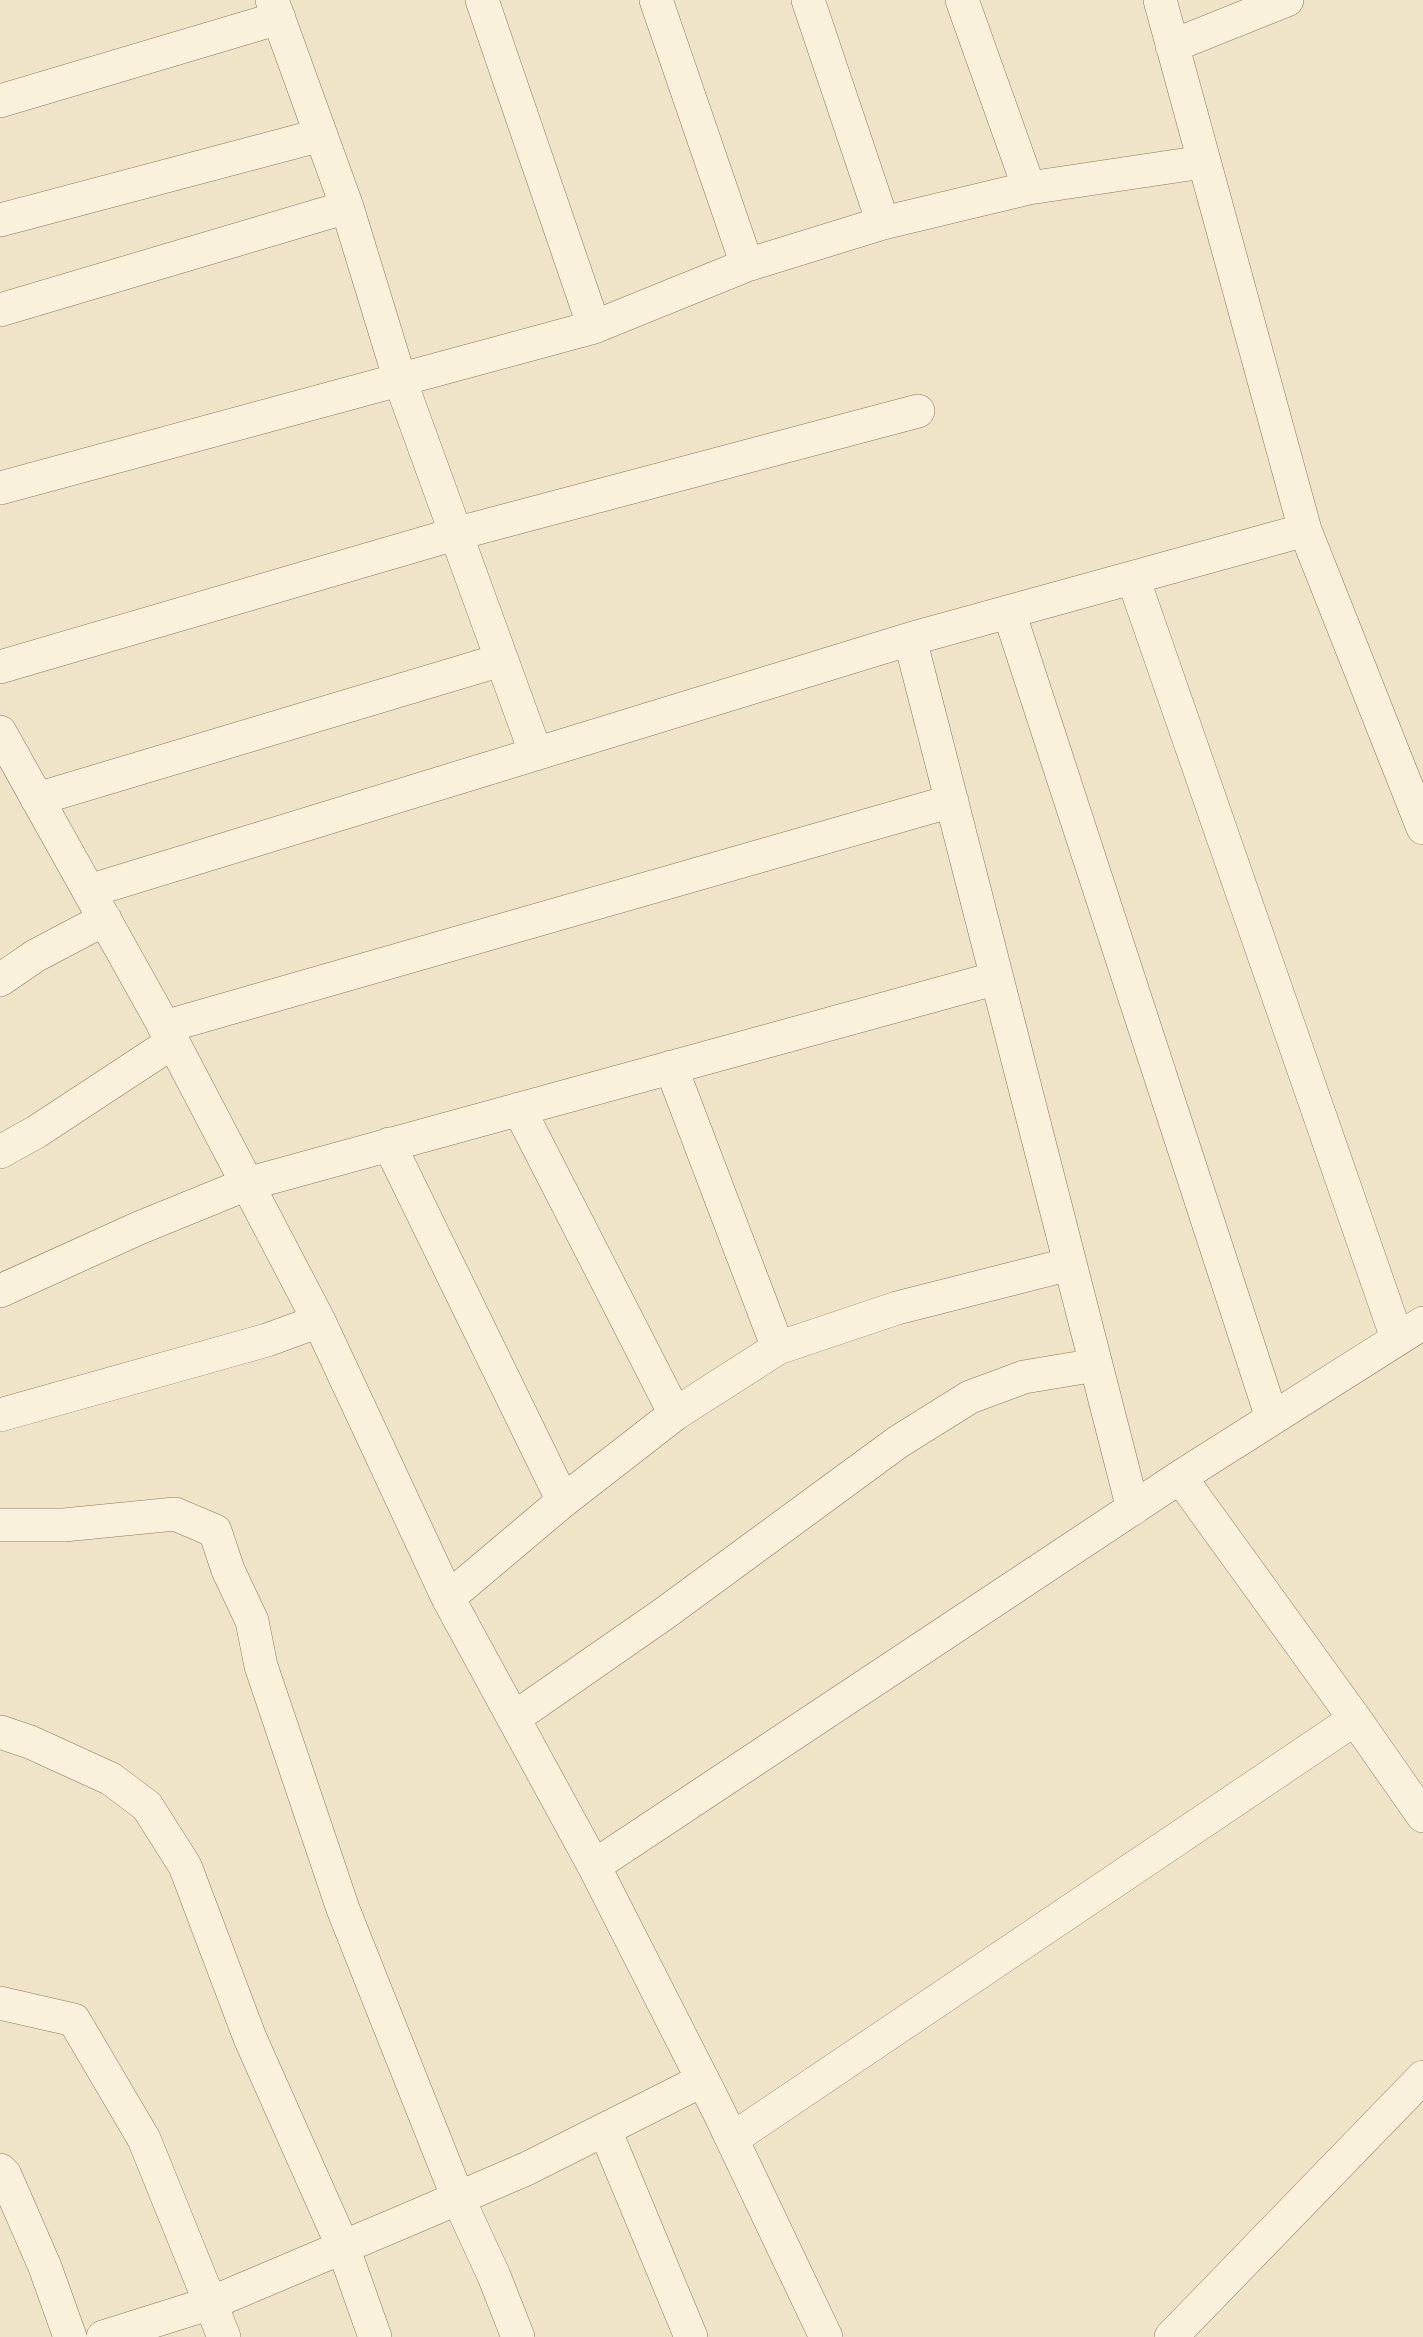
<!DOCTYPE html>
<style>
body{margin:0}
canvas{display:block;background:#f0e4c8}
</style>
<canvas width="1423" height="2337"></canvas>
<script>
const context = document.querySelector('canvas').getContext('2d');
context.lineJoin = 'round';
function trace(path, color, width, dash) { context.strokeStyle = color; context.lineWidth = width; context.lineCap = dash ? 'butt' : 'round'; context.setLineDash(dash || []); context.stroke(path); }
const minor = new Path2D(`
 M272,0L347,207L400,380L536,754
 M482,0L594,327
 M656,0L747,265
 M808,0L883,223
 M962,0L1029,188
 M1160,0L1305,530L1423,828
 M1172,46L1287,0
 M0,101L279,18
 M0,220L321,135
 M0,310L347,207
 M0,488L594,327L747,265L883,223L1029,188L1203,162
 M1133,578L1397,1338
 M1009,612L1272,1418
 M910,639L1133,1509
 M0,667L455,534L918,411
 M0,732L173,1042L319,1321L448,1598L594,1866L718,2110L826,2337
 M37,799L501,660
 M89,891L910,639L1305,530
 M0,980L35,956L105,919
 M164,1027L952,801
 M671,1067L778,1348
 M519,1109L675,1414
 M389,1144L563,1501
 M0,1152L36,1132L173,1042
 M0,1291L139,1228L247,1184L997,978
 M0,1415L267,1340L319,1321
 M1180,1477L1355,1719L1423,1816
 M0,1525H64L175,1514L215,1531L228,1570L252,1621L261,1666L343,1909L458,2198L494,2276L518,2337
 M448,1598L563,1501L675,1414L778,1348L897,1308L1070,1264
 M514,1718L665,1613L898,1442L970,1397L1024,1377L1096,1365
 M0,1732L30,1742L111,1779L147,1806L185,1866L250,2038L343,2247L375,2337
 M594,1866L1180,1477L1423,1323
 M0,2003L74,2020L144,2139L224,2337
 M605,2130L691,2337
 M732,2139L1355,1719
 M0,2170L5,2175L45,2267L70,2337
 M103,2337L211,2303L414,2217L526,2169L703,2080
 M1171,2337L1423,2077`);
trace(minor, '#8d765c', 34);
trace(minor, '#faf1dc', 33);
</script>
